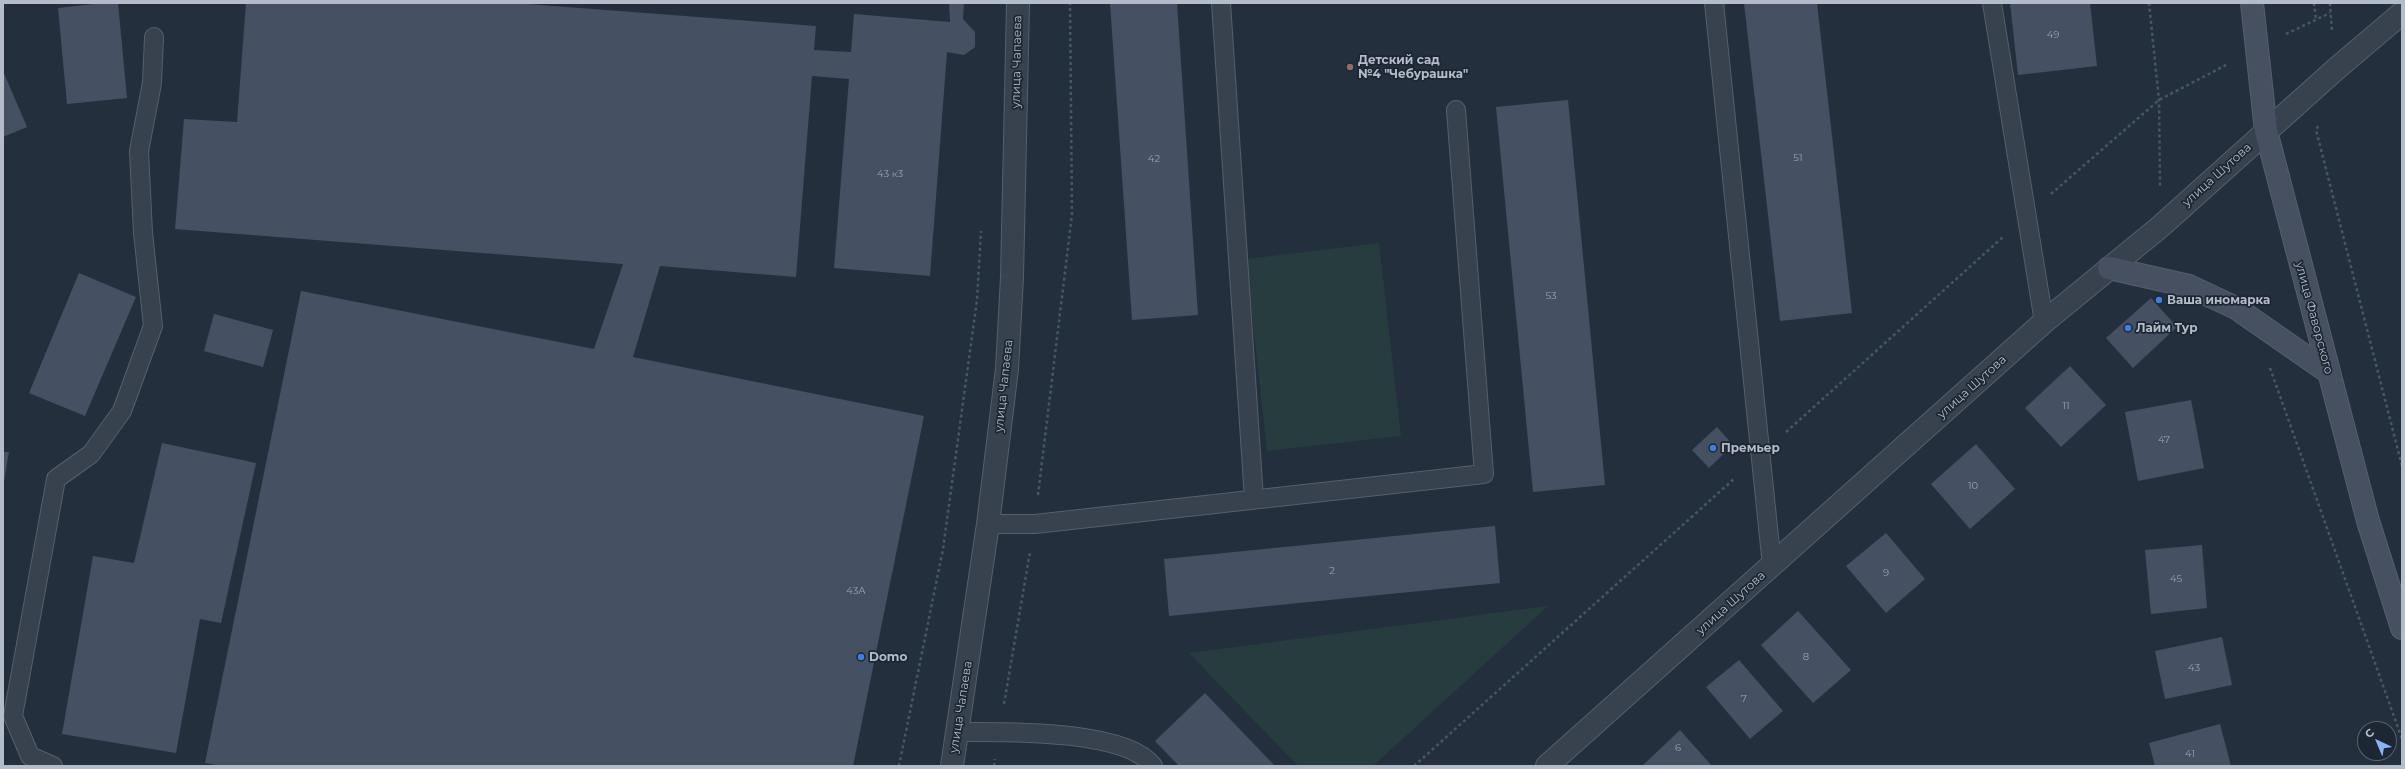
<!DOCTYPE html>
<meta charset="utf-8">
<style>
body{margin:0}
#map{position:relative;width:2405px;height:769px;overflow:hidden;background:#242f3e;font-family:Montserrat,sans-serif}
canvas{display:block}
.frame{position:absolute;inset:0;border:4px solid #b4bcc9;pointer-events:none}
.north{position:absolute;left:2357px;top:721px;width:40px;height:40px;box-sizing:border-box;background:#1d2633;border:1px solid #59626f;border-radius:50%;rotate:316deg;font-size:11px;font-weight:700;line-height:16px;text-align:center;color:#b4bcc9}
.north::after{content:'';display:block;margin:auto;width:14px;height:18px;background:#8ab4f8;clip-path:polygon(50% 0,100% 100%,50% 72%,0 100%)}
</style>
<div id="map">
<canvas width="2405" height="769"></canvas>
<div class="frame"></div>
<div class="north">С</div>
</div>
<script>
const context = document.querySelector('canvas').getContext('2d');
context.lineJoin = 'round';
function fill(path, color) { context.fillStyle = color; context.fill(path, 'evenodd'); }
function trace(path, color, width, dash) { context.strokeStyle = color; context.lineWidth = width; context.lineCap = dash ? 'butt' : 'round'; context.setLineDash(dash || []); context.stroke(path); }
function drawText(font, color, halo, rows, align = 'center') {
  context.font = font + ' Montserrat,sans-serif'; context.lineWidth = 3.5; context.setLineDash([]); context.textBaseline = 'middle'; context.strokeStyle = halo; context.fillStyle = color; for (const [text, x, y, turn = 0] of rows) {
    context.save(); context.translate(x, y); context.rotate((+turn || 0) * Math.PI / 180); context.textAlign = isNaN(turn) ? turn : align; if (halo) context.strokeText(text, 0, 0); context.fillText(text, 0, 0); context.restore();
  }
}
fill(new Path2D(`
 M1379,243L1401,436L1267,451L1246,259Z
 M1548,606L1373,766H1298L1189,653Z`), '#263c3f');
fill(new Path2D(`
 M103,3H118L127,98L67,104L58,8Z
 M246,3H514L816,26L814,50L851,52L854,14L950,22L949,3H964L963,19L975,32V47L964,55L947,52L930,276L834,268L849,79L812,76L796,277L660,266L633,357L924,416L853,766H222L205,763L301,291L594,349L623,264L175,229L184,119L237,122Z
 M1110,3H1177L1198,315L1132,320Z
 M1744,3H1817L1852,313L1780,321Z
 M2010,3H2090L2097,66L2018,75Z
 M3,71L27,127L3,137Z
 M1568,100L1605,485L1533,492L1496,107Z
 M79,273L136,297L85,416L29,393Z
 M2151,298L2177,327L2133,368L2106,338Z
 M214,314L273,330L263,367L204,351Z
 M2070,366L2106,405L2061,447L2025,408Z
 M2191,400L2204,468L2138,481L2125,412Z
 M1717,427L1733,445L1709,468L1692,450Z
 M162,443L256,463L221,623L200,619L176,753L62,734L93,556L134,563Z
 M1976,444L2015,489L1970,529L1931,484Z
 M3,452H9L4,481H3Z
 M1495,526L1500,583L1169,616L1164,559Z
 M1886,533L1925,579L1886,613L1846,566Z
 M2202,545L2207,608L2151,614L2145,550Z
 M1798,611L1851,670L1813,703L1761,645Z
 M2222,637L2232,685L2165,699L2155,651Z
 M1739,660L1783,711L1750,739L1706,687Z
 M1205,693L1275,766H1179L1155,741Z
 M2220,724L2231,766H2155L2149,743Z
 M1680,730L1712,766H1642Z`), '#455162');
const lane = new Path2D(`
 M1221,3L1254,499
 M1714,3L1772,566
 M1992,3L2044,322
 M988,524H1035L1484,474L1456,110
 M958,732C1002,732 1126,729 1153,766
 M53,766L30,756L13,716L56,479L91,454L122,411L153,326L143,233L139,151L152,83L154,37`);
const street = new Path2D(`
 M952,766L988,524L1007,369L1012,277L1018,3
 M1547,766L2044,322L2161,226L2336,69L2402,13`);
const secondary = new Path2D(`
 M2252,3L2266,131L2368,521L2402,628
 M2109,268L2189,286L2236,308L2328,372`);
trace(lane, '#565f6c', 20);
trace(street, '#565f6c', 24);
trace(secondary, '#565f6c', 24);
trace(new Path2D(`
 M2149,3L2159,100L2160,186
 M2314,3L2316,20
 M2330,3L2332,32
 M2286,34L2330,13
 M2318,126L2316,130L2402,466
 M2051,194L2159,100L2228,64
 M2270,368L2402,739
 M1786,432L2003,237
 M1038,495L1072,214L1070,3
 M1004,704L1030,552
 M899,766L943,549L977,300L981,231
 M994,766L995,759
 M1414,766L1735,478`), '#44595c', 2.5, [3, 3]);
trace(lane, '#38414e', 18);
trace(street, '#38414e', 22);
trace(secondary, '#465061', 22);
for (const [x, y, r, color] of [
 [1350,67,4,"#8d6e63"],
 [2159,300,4,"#3f7fe0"],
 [2128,328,4,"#3f7fe0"],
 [1713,448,4,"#3f7fe0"],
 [861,657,4,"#3f7fe0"]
]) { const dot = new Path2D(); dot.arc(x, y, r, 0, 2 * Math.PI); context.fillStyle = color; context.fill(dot); trace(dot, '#1d2633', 1.5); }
drawText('10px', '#98a1af', null, [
 ["49",2053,35],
 ["51",1798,158],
 ["42",1154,159],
 ["43 к3",890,174],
 ["53",1551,296],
 ["11",2066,406],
 ["47",2164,440],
 ["10",1973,486],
 ["2",1332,571],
 ["9",1886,573],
 ["45",2176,579],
 ["43А",856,591],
 ["8",1806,657],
 ["43",2194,668],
 ["7",1744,699],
 ["6",1678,748],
 ["41",2190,754]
]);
drawText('bold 12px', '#b4bcc9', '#1d2633', [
 ["Детский сад",1358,60],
 ["№4 \"Чебурашка\"",1358,74],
 ["Ваша иномарка",2167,300],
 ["Лайм Тур",2136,328],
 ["Премьер",1721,448],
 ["Domo",869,657]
], 'left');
drawText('12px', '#b4bcc9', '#1d2633', [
 ["улица Чапаева",1017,62,-89],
 ["улица Шутова",2217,175,-42],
 ["улица Фаворского",2314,318,75],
 ["улица Чапаева",1004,386,-84],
 ["улица Шутова",1972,387,-42],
 ["улица Шутова",1731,603,-42],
 ["улица Чапаева",961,707,-81]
]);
</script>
